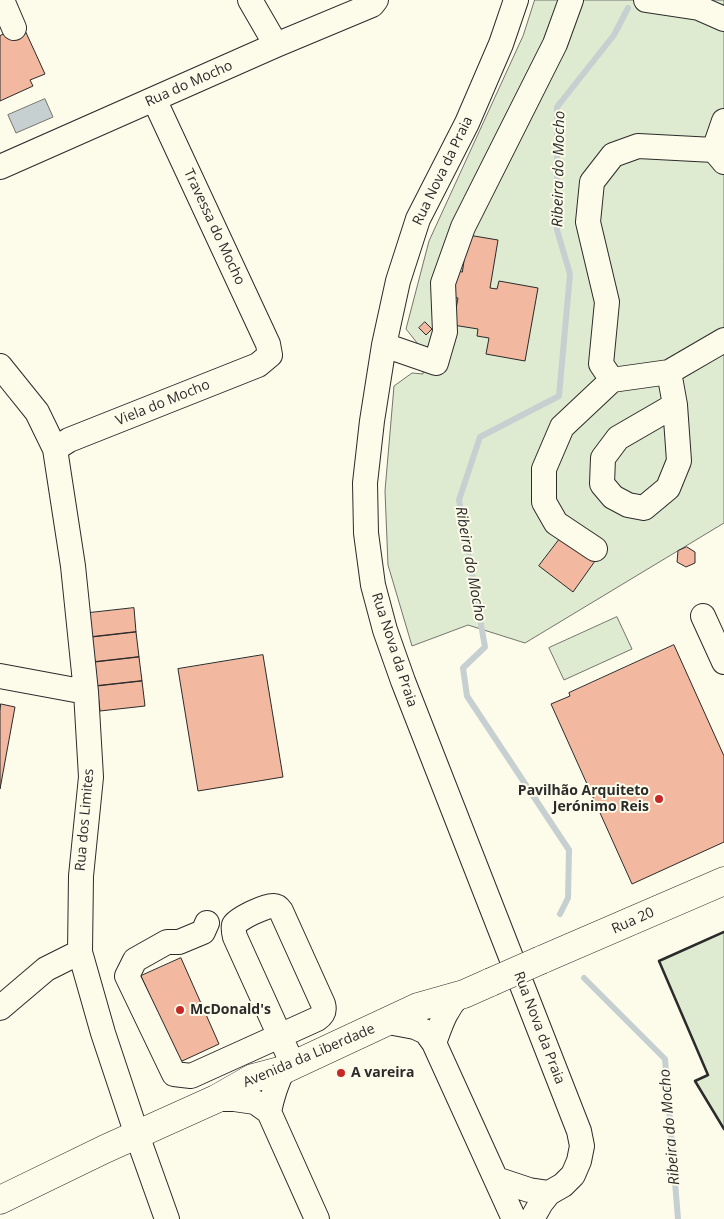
<!DOCTYPE html>
<meta charset="utf-8">
<style>
body{margin:0}
canvas{display:block;background:#fdfbea}
</style>
<canvas width="724" height="1219"></canvas>
<script>
const context = document.querySelector('canvas').getContext('2d');
context.lineJoin = 'round';
function fill(path, color) { context.fillStyle = color; context.fill(path, 'evenodd'); }
function trace(path, color, width, dash) { context.strokeStyle = color; context.lineWidth = width; context.lineCap = dash ? 'butt' : 'round'; context.setLineDash(dash || []); context.stroke(path); }
function drawText(font, color, halo, rows, align = 'center') {
  context.font = font + ' "Open Sans",sans-serif'; context.lineWidth = 4; context.setLineDash([]); context.textBaseline = 'middle'; context.strokeStyle = halo; context.fillStyle = color; for (const [text, x, y, turn = 0] of rows) {
    context.save(); context.translate(x, y); context.rotate((+turn || 0) * Math.PI / 180); context.textAlign = isNaN(turn) ? turn : align; if (halo) context.strokeText(text, 0, 0); context.fillText(text, 0, 0); context.restore();
  }
}
const green = new Path2D(`
 M535,0H724V523L525,643L468,625L412,646L388,565L385,491L394,386L412,373L423,374L426,347L418,344L406,329L429,241L523,36Z
 M617,617L632,649L564,680L549,648Z
 M724,932V1129L695,1081L708,1075L659,961Z`);
fill(green, '#deebd1');
trace(green, '#74746e', 1);
const water = new Path2D(`
 M45,99L53,117L16,133L8,115Z`);
fill(water, '#c7d0d0');
trace(water, '#74746e', 1);
trace(new Path2D(`
 M560,914L568,898L569,850L467,696L463,668L485,647L459,500L480,437L559,396L570,274L557,230V107L614,35L628,8
 M584,978L665,1059L678,1219`), '#c7d0d0', 6);
const building = new Path2D(`
 M23,26L45,74L30,80L33,86L0,101V36Z
 M468,235L498,240L490,288L497,289L499,281L538,288L525,361L486,354L489,338L477,336L478,329L453,325L458,298L452,297L457,271L462,272Z
 M425,322L432,329L426,335L419,328Z
 M562,536L595,561L573,592L539,566Z
 M687,547L695,552V563L686,567L677,562L678,551Z
 M134,608L136,632L92,637L89,613Z
 M136,632L139,657L95,662L92,637Z
 M674,645L724,756V842L632,884L551,704L570,696L569,693Z
 M263,655L283,777L198,791L178,669Z
 M139,657L142,681L97,686L95,662Z
 M142,681L145,706L100,711L97,686Z
 M1,704L15,707L0,789V712Z
 M181,958L219,1044L180,1062L141,976Z`);
fill(building, '#f2b8a0');
trace(building, '#2b2b2b', 1);
const minor = new Path2D(`
 M2,0L14,28
 M250,0L276,45
 M516,0L501,44L467,123L418,219L398,281L384,345L372,421L365,483L366,533L373,585L385,630L403,681L579,1131L582,1146L579,1161L573,1175L563,1185L549,1193L541,1203L532,1219
 M646,0L699,8L724,19
 M724,162L714,150L724,121
 M0,167L276,45L372,5L376,0
 M384,345L436,363L445,332L443,283L463,227L555,44L571,0
 M0,366L37,412L55,449L73,566L86,692L91,777L81,876L80,952L103,1033L137,1135L167,1219
 M669,372L675,405L618,438L603,458L602,484L613,497L628,505L644,508L668,488L679,461L675,405
 M612,380L601,364L607,302L588,222L592,182L613,155L638,146L714,150
 M55,449L69,440L258,365L270,355L268,344L154,99
 M595,549L556,523L544,502V469L562,427L612,380L669,372L724,340
 M703,616L724,662
 M0,676L86,692
 M207,923L203,932L179,942H167L135,960L127,976L174,1074L191,1076L317,1019C323,1015 325,1011 323,1004L281,911C279,908 277,906 274,906C268,904 237,919 234,925C233,929 234,933 235,937L293,1065
 M0,1008L46,969L80,952
 M388,1022L415,1027L426,1032L434,1043L514,1219
 M434,1043C441,1024 445,1010 459,995
 M283,1070C276,1084 272,1097 269,1112L317,1219
 M216,1099H234L255,1102L269,1112
 M496,1179L529,1190L549,1193`);
const major = new Path2D(`
 M541,960L724,881
 M0,1200L105,1149L216,1099L253,1078L283,1070L418,1007L464,994L491,982`);
trace(minor, '#2b2b2b', 26);
trace(major, '#2b2b2b', 29);
trace(minor, '#fdfbea', 24);
trace(major, '#fdfbea', 28);
const majorBridge = new Path2D(`
 M491,982L541,960`);
trace(majorBridge, '#2b2b2b', 29, []);
trace(majorBridge, '#fdfbea', 28);
trace(new Path2D(`
 M724,932L659,961L708,1075L695,1081L724,1129`), '#2b2b2b', 2.5);
for (const [x, y, r, color] of [
 [659,799,5,"#c62828"],
 [180,1010,5,"#c62828"],
 [341,1073,5,"#c62828"]
]) { const dot = new Path2D(); dot.arc(x, y, r, 0, 2 * Math.PI); context.fillStyle = color; context.fill(dot); trace(dot, '#fdfbea', 2); }
drawText('14px', '#2b2b2b', '#fdfbea', [
 ["Rua do Mocho",189,84,-24],
 ["Rua Nova da Praia",443,171,-64],
 ["Travessa do Mocho",214,227,65],
 ["Viela do Mocho",163,403,-22],
 ["Rua Nova da Praia",394,650,72],
 ["Rua dos Limites",85,820,-85],
 ["Rua 20",633,921,-24],
 ["Rua Nova da Praia",539,1028,69],
 ["Avenida da Liberdade",309,1056,-23]
]);
drawText('bold 14px', '#2b2b2b', '#fdfbea', [
 ["Pavilhão Arquiteto",649,791,"right"],
 ["Jerónimo Reis",649,807,"right"],
 ["McDonald's",190,1010],
 ["A vareira",351,1073]
], 'left');
drawText('italic 15px', '#2b2b2b', '#fdfbea', [
 ["Ribeira do Mocho",559,169,-89],
 ["Ribeira do Mocho",470,564,80],
 ["Ribeira do Mocho",670,1127,-95]
]);
</script>
